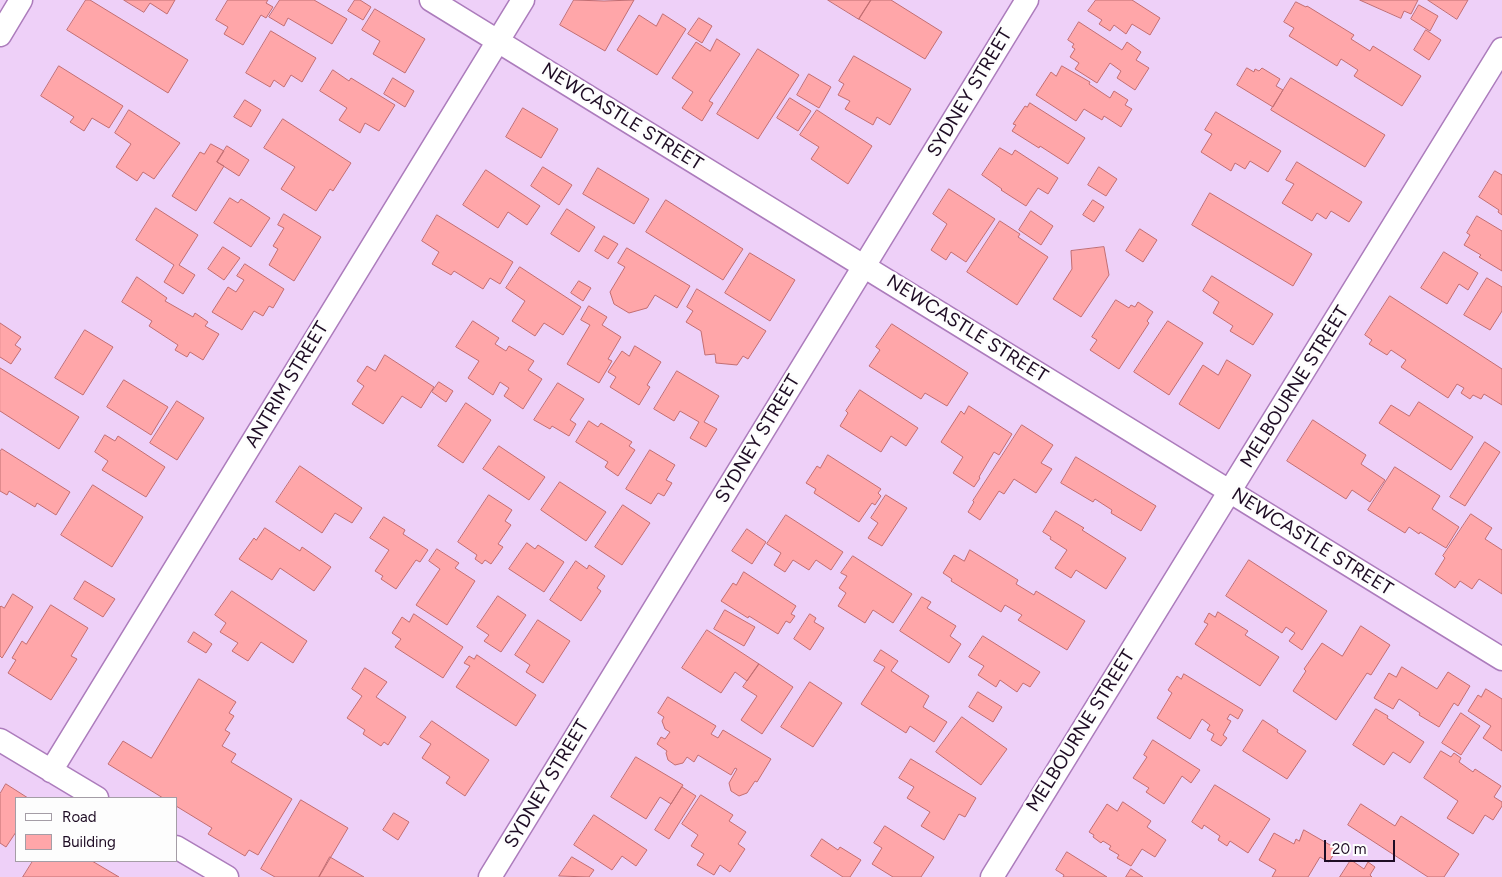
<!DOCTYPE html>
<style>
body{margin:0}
#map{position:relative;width:1502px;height:877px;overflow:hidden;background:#eed0f8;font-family:Figtree,sans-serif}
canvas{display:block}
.legend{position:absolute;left:15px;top:797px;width:162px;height:65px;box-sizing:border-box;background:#fdfdfd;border:1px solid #a49da6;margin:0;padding:6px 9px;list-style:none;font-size:15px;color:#1e0c24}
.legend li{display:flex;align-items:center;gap:10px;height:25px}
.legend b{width:25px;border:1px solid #a49da6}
.scale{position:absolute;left:1324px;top:840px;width:71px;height:22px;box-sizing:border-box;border:2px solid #1e0c24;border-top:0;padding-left:6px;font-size:15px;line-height:18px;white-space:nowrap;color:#1e0c24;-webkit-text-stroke:4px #fdfdfd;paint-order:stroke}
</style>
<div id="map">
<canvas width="1502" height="877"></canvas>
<ul class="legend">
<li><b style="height:6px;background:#fff"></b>Road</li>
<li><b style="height:14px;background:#ffa6a9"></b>Building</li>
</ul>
<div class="scale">20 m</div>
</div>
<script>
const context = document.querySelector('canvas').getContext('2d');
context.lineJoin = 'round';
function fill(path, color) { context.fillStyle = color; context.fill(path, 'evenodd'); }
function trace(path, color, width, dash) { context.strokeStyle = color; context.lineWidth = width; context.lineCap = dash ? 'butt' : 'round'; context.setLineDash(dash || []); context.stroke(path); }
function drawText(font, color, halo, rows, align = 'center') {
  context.font = font + ' Figtree,sans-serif'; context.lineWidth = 5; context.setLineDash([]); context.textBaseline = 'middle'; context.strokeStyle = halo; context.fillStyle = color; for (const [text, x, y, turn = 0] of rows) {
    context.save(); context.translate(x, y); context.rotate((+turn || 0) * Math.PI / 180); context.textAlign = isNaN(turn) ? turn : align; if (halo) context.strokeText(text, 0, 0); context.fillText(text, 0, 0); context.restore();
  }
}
const building = new Path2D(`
 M86,0H90L188,60L168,93L67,30Z
 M124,0H175L167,14L150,3L144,12Z
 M228,0H268L266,3L273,7L266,18L261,15L243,45L224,34L228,27L216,20Z
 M280,0H314L347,19L332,44L288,18L284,26L269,17Z
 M355,0H360L371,7L363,20L348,11Z
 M574,0L604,1L634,0L605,51L560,25Z
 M828,0H871L859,19Z
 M871,0H891L942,32L925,59L859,19Z
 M1096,0H1132L1160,18L1150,35L1132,24L1126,34L1114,25L1110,31L1099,24L1102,20L1088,11Z
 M1360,0H1418L1411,14L1404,11L1401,18Z
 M1428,0H1468L1457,19Z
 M1296,2L1306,7L1307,6L1354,35L1351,39L1370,51L1373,46L1421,76L1402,106L1354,76L1358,70L1341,59L1337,66L1289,36L1294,28L1284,22Z
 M1419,5L1438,16L1430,31L1411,19Z
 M375,9L425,39L405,73L373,54L380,41L362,30Z
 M663,14L686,29L657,75L617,50L639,15L656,26Z
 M699,18L712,26L702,43L688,34Z
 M1079,22L1122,50L1127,42L1141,52L1136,60L1149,68L1135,90L1117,78L1121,71L1110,63L1097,83L1075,69L1079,63L1070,57L1075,49L1072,47L1074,44L1068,40Z
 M1426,30L1441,40L1429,60L1414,50Z
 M271,31L316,58L302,82L291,75L284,87L274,80L270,87L246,73Z
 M717,39L740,54L709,101L713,103L702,121L682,108L693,92L672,78L696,42L710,51Z
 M758,49L799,75L758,139L717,114Z
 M854,56L911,89L890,125L877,117L873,125L845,109L850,101L838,95L844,84L839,81Z
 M59,66L123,106L109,128L92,118L84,131L70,122L74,117L41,96Z
 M1062,66L1090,82L1089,84L1110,98L1114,91L1128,100L1125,105L1132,109L1121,127L1104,116L1102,120L1084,109L1076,121L1036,95L1051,72L1056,76Z
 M1247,68L1254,72L1255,69L1259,71L1262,68L1280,79L1276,86L1283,90L1273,107L1237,85Z
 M333,70L349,81L351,78L395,105L379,131L365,123L360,133L339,120L347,108L320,91Z
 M809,74L831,87L819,108L797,95Z
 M393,78L414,91L405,107L384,94Z
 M1291,78L1385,135L1365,167L1271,110Z
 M790,98L811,111L798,131L777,118Z
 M245,100L261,110L251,127L234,117Z
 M1030,103L1085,138L1068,164L1040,146L1039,148L1012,131L1016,125L1013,124L1025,106L1027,107Z
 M523,108L558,129L541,158L506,137Z
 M129,110L180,143L154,179L143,172L137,181L116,167L131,144L115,133Z
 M817,110L872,146L848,184L811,159L819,147L800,135Z
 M1216,112L1281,151L1268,172L1250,161L1245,169L1235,163L1231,171L1201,152L1212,134L1205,130Z
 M283,119L351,163L333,191L330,189L316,211L281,189L295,167L264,148Z
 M211,144L224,151L217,162L224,166L196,211L172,196L200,152L204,154Z
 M227,146L249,160L239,176L217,162Z
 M1000,148L1012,155L1015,150L1058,178L1048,194L1038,188L1026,206L1001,190L1002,189L982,175Z
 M1297,162L1362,202L1349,222L1331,211L1326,219L1317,213L1312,221L1282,203L1294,184L1286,180Z
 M543,167L572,185L559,205L531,186Z
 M1099,167L1117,179L1106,196L1088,185Z
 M598,168L649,199L634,224L583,194Z
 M486,170L540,206L527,225L508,212L498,228L463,205Z
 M1495,171L1502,175V215L1498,212L1499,210L1479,197Z
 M949,189L995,219L966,262L951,252L946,260L931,250L947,224L933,214Z
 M1210,193L1312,254L1293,286L1192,225Z
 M230,198L238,203L241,199L270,218L251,247L214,223Z
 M666,200L743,249L723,280L646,232Z
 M1093,200L1104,207L1094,222L1083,215Z
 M156,208L198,235L179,265L195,275L183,294L164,282L174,265L136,240Z
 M567,209L595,227L579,252L551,234Z
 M1031,211L1053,226L1041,245L1019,230Z
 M284,214L321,237L294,281L269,265L278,249L273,246L284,228L278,225Z
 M437,215L513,262L500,284L490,278L483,289L454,271L451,275L432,264L439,252L422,241Z
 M1477,216L1502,231V271L1479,257L1481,255L1464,245L1470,235L1467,233Z
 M1000,221L1020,234L1018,237L1048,257L1017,305L967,272Z
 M1140,229L1157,240L1143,262L1126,251Z
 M604,236L618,244L608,259L595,251Z
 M223,247L240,258L224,280L208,269Z
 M1104,247L1109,275L1081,317L1053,299L1072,269L1071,251Z
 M627,248L690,286L677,308L655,295L647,308L629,313L614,304L610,292L625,267L618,263Z
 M1444,252L1478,273L1468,290L1459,284L1447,304L1421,288Z
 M750,253L795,280L770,321L725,293Z
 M245,264L284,289L273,308L269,306L263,316L254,311L242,330L212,312L228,287L236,292L244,280L237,276Z
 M520,267L581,307L563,335L544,323L535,336L512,321L525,301L506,288Z
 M1212,276L1273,314L1253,345L1230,331L1233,326L1213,313L1219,302L1203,291Z
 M137,277L167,298L165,301L193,317L195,313L208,322L205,326L219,334L203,360L190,352L187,357L175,350L178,345L149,326L152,321L122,302Z
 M1487,278L1502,287V311L1490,330L1464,315Z
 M579,281L591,288L583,301L571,293Z
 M697,289L766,331L748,359L743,356L737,365L716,363L715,354L705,355L701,331L686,322L693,311L687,307Z
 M1390,296L1502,369V405L1484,394L1481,399L1473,395L1470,399L1461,393L1464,388L1457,384L1448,398L1401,367L1406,360L1391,350L1387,355L1369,344L1372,340L1365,335Z
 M1116,300L1129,308L1131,305L1135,307L1138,302L1153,312L1147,321L1149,323L1119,369L1090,350L1097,340L1092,337Z
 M589,306L607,317L602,325L621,337L608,359L612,361L599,383L567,364L590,325L581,320Z
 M473,321L499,338L495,344L506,351L509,346L534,361L528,370L542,379L523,409L504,396L509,388L500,382L493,395L468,378L479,361L456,347Z
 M1168,321L1203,343L1169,395L1134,372Z
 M0,323L21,337L15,345L21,349L11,364L0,357Z
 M892,324L968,373L947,406L925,393L921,399L869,366L880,350L876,347Z
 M85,330L113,347L83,395L55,378Z
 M635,346L661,362L647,385L650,387L639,405L610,387L616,377L608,372L622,351L629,356Z
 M385,355L434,387L421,408L402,396L383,424L352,404L364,386L357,381L367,366L375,371Z
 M1227,360L1251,375L1219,429L1179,404L1203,365L1218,375Z
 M0,368L79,417L59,449L0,411Z
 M677,371L719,396L704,422L717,429L706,447L690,438L699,422L680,411L674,421L654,409Z
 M124,380L168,407L151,435L107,407Z
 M439,382L453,391L446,402L432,392Z
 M558,383L584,399L570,420L576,424L569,436L552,426L550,429L534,420Z
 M860,390L918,428L906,446L891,436L881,452L840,426L848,413L846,411Z
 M177,401L204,418L177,460L150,443Z
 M1419,402L1473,437L1451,470L1379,423L1391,405L1409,416Z
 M466,403L491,420L463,463L438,446Z
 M969,406L1012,434L999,455L994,452L979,477L980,478L974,487L953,473L963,457L941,442L961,411L964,414Z
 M1313,420L1366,455L1361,464L1385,480L1370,502L1352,490L1346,499L1287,461Z
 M589,421L598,427L601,423L632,442L629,446L635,450L618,476L605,467L608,462L576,442Z
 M1022,425L1053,445L1041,463L1052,469L1036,493L1014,479L1004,494L999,491L980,520L968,512L974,502L973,501Z
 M105,435L115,441L118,436L165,467L146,497L102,470L108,461L95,452Z
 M1485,442L1500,452L1465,506L1450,497Z
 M499,446L545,477L529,500L483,469Z
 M2,449L70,492L56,515L37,503L35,507L9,491L7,495L0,491V452Z
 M650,450L675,465L666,480L672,483L664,496L658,493L651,504L626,489Z
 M828,455L881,489L878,493L881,496L875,505L872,503L859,522L814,493L816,489L806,483L817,466L820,468Z
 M1076,457L1156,506L1141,531L1111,513L1112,510L1095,499L1093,502L1061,483Z
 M300,466L362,508L352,523L335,513L322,533L276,502Z
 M1395,467L1440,496L1432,509L1459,527L1446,548L1420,532L1419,534L1409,527L1405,533L1368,510Z
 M560,482L606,512L586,541L541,510Z
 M93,485L143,517L112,567L61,535Z
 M489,495L512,510L505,521L511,525L498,544L503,547L491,564L485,560L482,564L475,559L477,555L458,542Z
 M886,495L907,508L882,546L868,538L878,523L871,518Z
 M623,505L650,523L622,565L595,547Z
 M1056,511L1084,528L1082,530L1126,558L1106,589L1076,570L1071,578L1055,568L1067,550L1050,539L1051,537L1043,532Z
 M1471,514L1492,528L1485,539L1502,550V594L1479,579L1472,589L1460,581L1455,588L1435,574L1445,558L1443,556Z
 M786,515L843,552L831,570L816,560L809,570L793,560L785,572L774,565L781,553L767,544Z
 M384,517L405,530L403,534L428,550L420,562L416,560L396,589L381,579L383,576L375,571L389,550L370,538Z
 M265,528L300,551L302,547L331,567L314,591L280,568L272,580L239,559L254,538L256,540Z
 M747,529L766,542L752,564L732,551Z
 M527,543L535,549L538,545L564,562L544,592L509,569Z
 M437,549L459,563L455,568L475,581L447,625L416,605L440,569L429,561Z
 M970,550L1018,580L1016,584L1034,595L1036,591L1085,621L1067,650L1018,620L1022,615L1005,605L1001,612L951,581L952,579L943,573L954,555L964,561Z
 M853,556L912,594L893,623L873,610L865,623L838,606L846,593L839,588L847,576L841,573Z
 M1249,560L1327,611L1302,650L1289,641L1295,633L1286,627L1282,633L1226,596Z
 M576,561L587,569L589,565L605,576L597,588L601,591L581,621L550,600Z
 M744,572L796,606L791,614L795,616L790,623L786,621L778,634L749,616L748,618L721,601L733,583L736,585Z
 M85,581L115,599L103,617L74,599Z
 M232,591L307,641L293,663L261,642L248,661L232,651L238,643L220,632L226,623L215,615Z
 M13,594L33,607L2,658L0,656V607L1,606L4,608Z
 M498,596L526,615L501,652L484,641L489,635L477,627Z
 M922,597L931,602L927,608L956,626L950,636L961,644L949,663L900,631Z
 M51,605L88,628L71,656L77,659L51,700L8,673L16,660L12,658L22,641L26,644Z
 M725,610L755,627L744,646L714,629Z
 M1218,612L1248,631L1245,635L1279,657L1260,686L1195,644L1208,624L1204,622L1209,613L1215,617Z
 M414,614L463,647L443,678L395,647L401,639L392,633L402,617L409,622Z
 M810,614L816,618L814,622L824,628L810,650L794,639Z
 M538,620L570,641L543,683L526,672L530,665L515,655Z
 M1361,626L1390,645L1371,675L1367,673L1336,720L1293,691L1306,671L1304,669L1322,643L1342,656Z
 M707,630L759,664L747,681L735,672L721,693L682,668Z
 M194,632L212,644L206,653L188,642Z
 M983,636L1040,672L1030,687L1023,683L1017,692L1000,680L996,687L978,675L984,666L969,657Z
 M881,650L898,661L891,671L929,696L923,707L947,722L934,742L910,726L906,733L861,704L885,667L874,661Z
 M477,655L536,695L516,726L456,687L470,666L464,663L469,656L474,659Z
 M759,664L793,687L762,734L741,720L757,696L743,687Z
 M1402,667L1437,689L1448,672L1470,686L1458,706L1454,703L1439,727L1419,715L1420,713L1399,699L1393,709L1374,698L1389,673L1396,677Z
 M365,668L387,682L376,697L406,717L388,745L384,742L381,746L363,734L365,730L347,718L362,696L352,689Z
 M1184,674L1243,710L1238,719L1230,714L1227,719L1231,721L1223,735L1227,738L1221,746L1211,740L1214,734L1207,730L1210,725L1202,719L1190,739L1157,718L1172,693L1168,690L1177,676L1181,679Z
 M199,679L236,702L229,713L234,716L225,730L230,733L222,746L236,754L231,762L292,799L258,855L249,850L245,856L208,834L212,828L176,806V798H163L108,764L123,741L151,758Z
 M810,682L842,703L813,747L781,727Z
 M1486,689L1502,699V751L1483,738L1491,726L1468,711L1478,695L1481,697Z
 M978,692L1002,707L993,722L969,707Z
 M668,697L716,726L711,734L718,738L723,730L771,759L757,782L755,781L747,793L739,796L731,791L729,783L737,769L735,768L731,775L698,755L694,762L687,757L683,763L675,765L668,760L666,753L667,751L657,744L661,737L665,739L670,732L665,729L662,721L664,717L658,713Z
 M1376,709L1388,716L1387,718L1424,742L1410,763L1393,752L1384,765L1353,745Z
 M1461,713L1480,726L1461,755L1442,743Z
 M962,717L1007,749L981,785L936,752Z
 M1263,720L1278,730L1277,732L1306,751L1287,779L1243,751Z
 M432,721L489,760L465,796L446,783L450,777L422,758L431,744L420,737Z
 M1153,740L1200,770L1191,783L1182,776L1164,804L1146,792L1149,788L1133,778L1147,757L1144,755Z
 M1441,751L1451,757L1454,753L1461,758L1459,762L1473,772L1475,769L1501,786L1494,797L1502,802V806L1493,820L1485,815L1473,834L1447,818L1458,801L1424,778Z
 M636,757L683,785L671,804L660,797L646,819L611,797Z
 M911,759L976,798L965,817L959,814L944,840L921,826L930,812L907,798L914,787L899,778Z
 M6,784L28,798H16V832L6,847L0,843V794Z
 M1215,785L1270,819L1248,853L1230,841L1227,846L1218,840L1220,836L1204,825L1202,829L1192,822Z
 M682,787L696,796L669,839L655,830Z
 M701,795L733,815L729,821L746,832L738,844L745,849L730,872L720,865L714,875L697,865L704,854L691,846L698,835L682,824Z
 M301,800L348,828L319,877H275L261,869Z
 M1123,802L1151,821L1147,827L1166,840L1155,857L1142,849L1131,866L1117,858L1119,855L1109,849L1111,846L1103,841L1101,843L1093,837L1094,835L1089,832L1107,804L1117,811Z
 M1361,804L1395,826L1401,816L1459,854L1444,877H1428L1348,825Z
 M394,813L409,822L398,840L383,830Z
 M594,815L647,850L636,866L622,856L612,870L574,845Z
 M885,826L934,857L921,877H893L872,864L882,848L874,843Z
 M1304,830L1337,849L1329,862L1320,857L1308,877H1272L1276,870L1259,860L1274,833L1294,844L1296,839L1299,841Z
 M822,839L838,850L840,847L861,860L850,877H843L811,856Z
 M1067,852L1107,877H1063L1064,875L1056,870Z
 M330,857L364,877H319Z
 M572,857L594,870L589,877L559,876Z
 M1351,860L1364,869L1368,862L1375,867L1370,875L1372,877H1340Z
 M33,861H92L119,877H23Z
 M1131,869L1143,877H1126Z`);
fill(building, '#ffa6a9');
trace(building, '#c26e72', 1);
const street = new Path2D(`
 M431,0L1502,659
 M0,35L21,0
 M0,740L97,798
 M51,771L523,0
 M176,847L227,877
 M490,877L1027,0
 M992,877L1502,49`);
trace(street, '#ac7cbc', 25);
trace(street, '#fff', 22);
drawText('19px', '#1e0c24', '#fdfdfd', [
 ["SYDNEY STREET",970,93,-59],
 ["NEWCASTLE STREET",622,117,32],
 ["NEWCASTLE STREET",967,329,32],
 ["ANTRIM STREET",287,385,-59],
 ["MELBOURNE STREET",1295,387,-58],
 ["SYDNEY STREET",758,439,-59],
 ["NEWCASTLE STREET",1312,542,32],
 ["MELBOURNE STREET",1081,731,-58],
 ["SYDNEY STREET",547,784,-59]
]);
</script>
